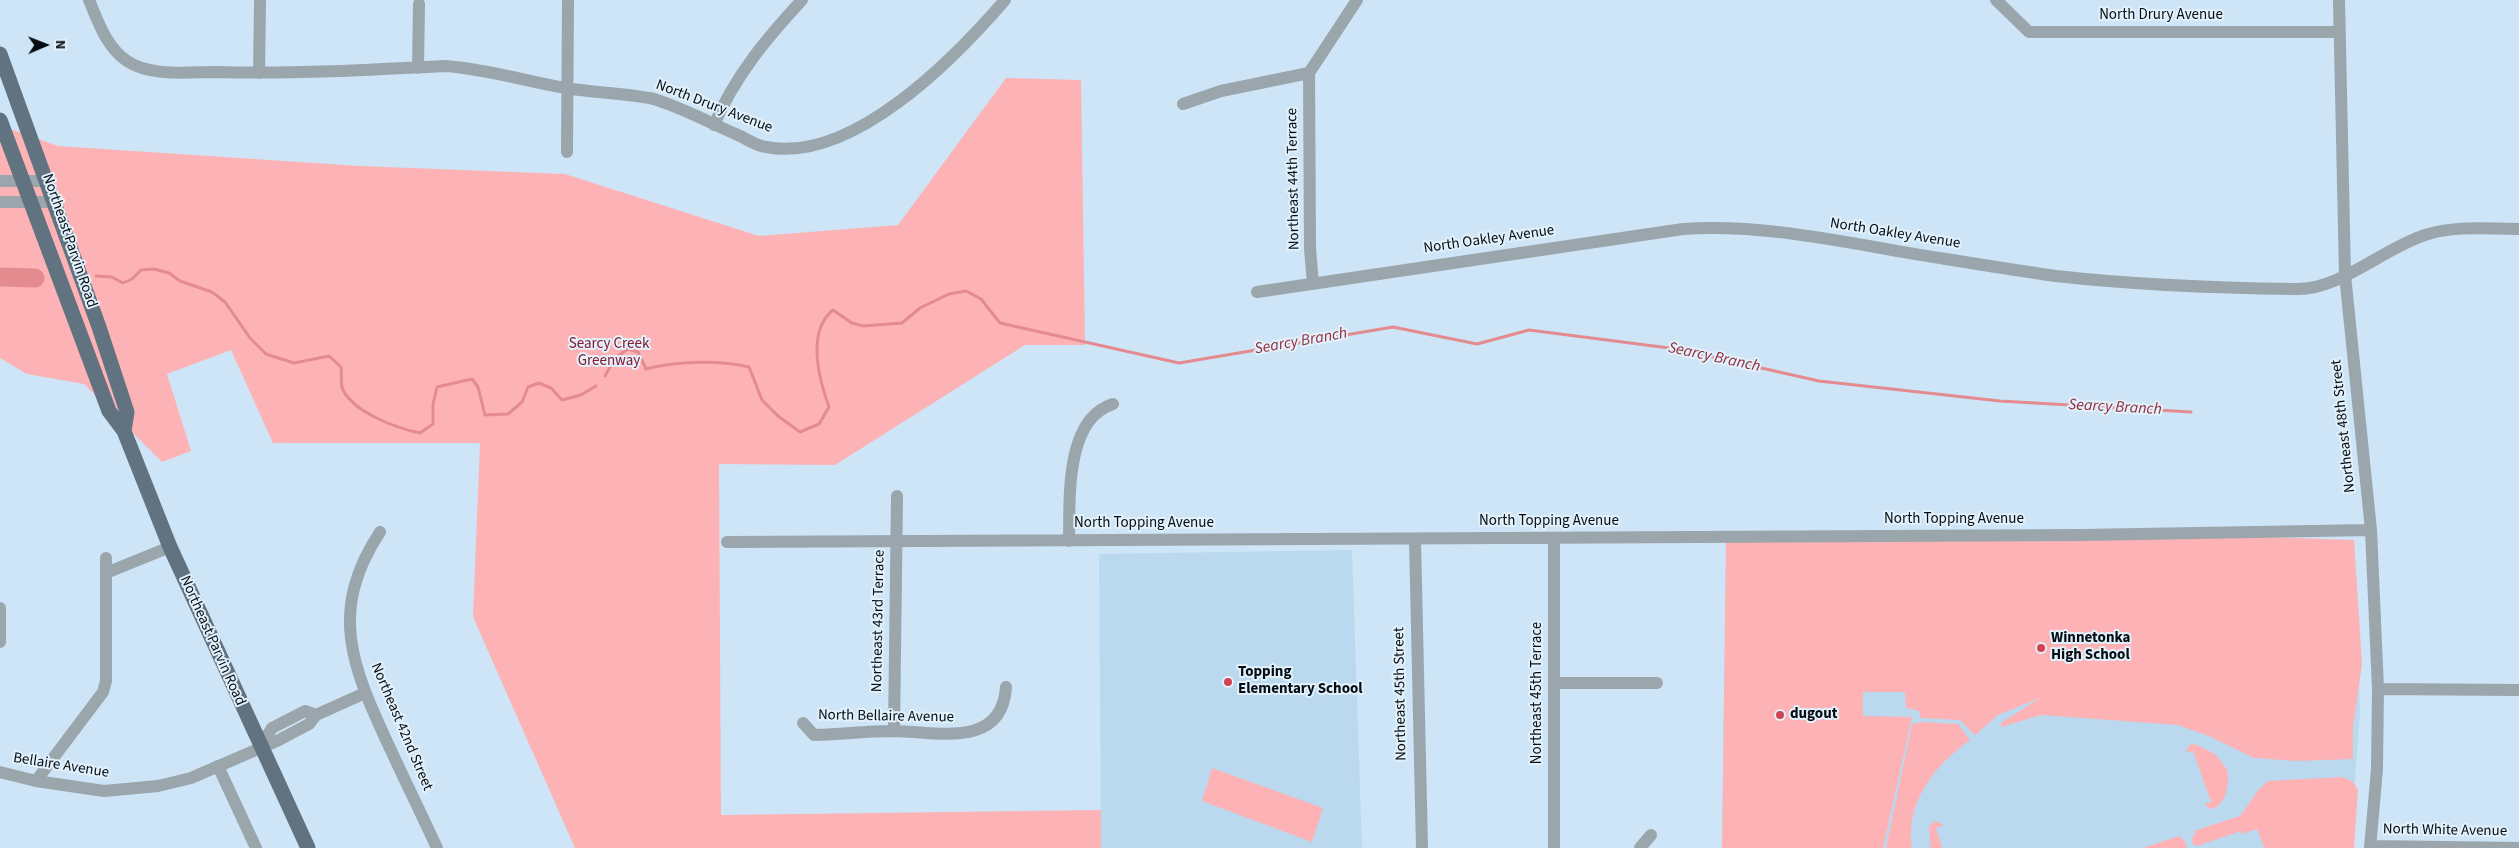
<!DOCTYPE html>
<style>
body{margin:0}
#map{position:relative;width:2519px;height:848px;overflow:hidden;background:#cde5f6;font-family:"Source Sans 3",sans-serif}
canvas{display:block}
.north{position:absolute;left:20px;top:20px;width:50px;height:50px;-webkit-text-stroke:4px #e2f1fb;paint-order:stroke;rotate:89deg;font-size:14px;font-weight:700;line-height:20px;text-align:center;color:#050d12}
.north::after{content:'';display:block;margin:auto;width:18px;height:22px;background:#050d12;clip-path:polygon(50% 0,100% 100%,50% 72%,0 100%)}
</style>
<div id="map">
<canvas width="2519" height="848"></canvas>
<div class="north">N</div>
</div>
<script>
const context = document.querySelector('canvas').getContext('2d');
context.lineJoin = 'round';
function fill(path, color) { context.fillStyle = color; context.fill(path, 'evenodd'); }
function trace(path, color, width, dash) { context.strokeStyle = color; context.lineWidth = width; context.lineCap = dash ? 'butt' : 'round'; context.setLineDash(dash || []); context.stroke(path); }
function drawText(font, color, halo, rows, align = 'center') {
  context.font = font + ' "Source Sans 3",sans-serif'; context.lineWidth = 4; context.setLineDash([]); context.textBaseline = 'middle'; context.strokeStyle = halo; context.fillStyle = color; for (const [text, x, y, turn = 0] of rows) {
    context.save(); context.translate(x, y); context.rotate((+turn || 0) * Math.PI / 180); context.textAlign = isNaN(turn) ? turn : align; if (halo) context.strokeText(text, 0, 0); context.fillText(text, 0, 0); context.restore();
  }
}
fill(new Path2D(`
 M1726,542L2353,543L2360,711L2350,848H1722Z
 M1352,550L1362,848H1101L1099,554Z`), '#bad9ef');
fill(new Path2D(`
 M1006,78L1081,80L1085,345H1025L835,465L719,464L721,815L1101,810V848H575L473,617L480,443H273L231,350L167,374L191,451L162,462L84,384L27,374L0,358V134L2,126L58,146L360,166L565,174L759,236L898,225Z
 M2262,537L2354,540L2362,664L2353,727V759L2297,761L2254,758L2209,736L2178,725L2041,715L2001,727V723L2040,698L1998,715L1975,735L1960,720L1921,718L1919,711L1906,708L1905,692H1863V716L1912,717L1883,848H1722L1726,542Z
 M1922,722L1958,724L1970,740C1935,765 1905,802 1912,848H1886L1912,724Z
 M2195,744L2215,754L2227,769C2230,783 2226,807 2210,809L2204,804L2211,802L2193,751L2186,753L2189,745Z
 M1212,768L1323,808L1312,842L1202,801Z
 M2343,777L2353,782L2358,790L2354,848H2264L2257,829L2241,834V831L2197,846L2193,844L2192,839L2195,834L2194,831L2240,816L2259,789L2268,781Z
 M1935,821L1941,823L1943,826L1936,828L1942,848H1931L1929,827Z
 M2179,836L2185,841L2187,848H2143Z`), '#fdb3b6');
trace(new Path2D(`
 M96,276L112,277L123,283L132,279L141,270L154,269L169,273L180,281L212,292L225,302L250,338L266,354L294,363L329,356L341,367C342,373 340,384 343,390C355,413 396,428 420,433L433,424V404L437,387L472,379L478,387L485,415L508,414L522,402L528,387L539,383L551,388L562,400L581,395L596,386
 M605,376L615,358L628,349L638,352L646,369C675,361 720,360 749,367L762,400L778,416L800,432L819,424L829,407C819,379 806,332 833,310L852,323L863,326L902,323L920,308L949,294L966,291L981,299L1000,323L1179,363L1393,327L1477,344L1529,330L1677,349L1819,381L2000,401L2191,412`), '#e48b90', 3);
trace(new Path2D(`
 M0,277L35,278`), '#e48b90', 19);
trace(new Path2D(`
 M89,0C98,21 106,47 127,61C151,77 188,72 216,72C293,74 369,70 445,66C487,69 525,81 566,88C595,93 625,93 654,99C683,108 710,123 738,135C747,139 756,146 766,147C852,164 954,59 1005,0
 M1996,0L2029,32H2339
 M2339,0L2345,275L2371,530L2378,689L2377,769L2370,848
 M418,68L419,4
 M259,73L260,2
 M1309,73L1310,248L1313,284
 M1183,104L1221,91L1309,73L1357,0
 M714,125C735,76 766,39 802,0
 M567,152L568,0
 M0,181H48
 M0,202H54
 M1257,292L1683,229C1771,223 1859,246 1946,259C1983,265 2020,271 2056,276C2136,285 2216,288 2296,289C2340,290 2384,248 2425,235C2456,225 2487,229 2519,229
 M380,532C328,611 352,666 388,744C404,779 421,813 437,848
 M1554,538V848
 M1415,539L1422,848
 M1069,541C1070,502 1064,419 1113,404
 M727,542L2082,535L2371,530
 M106,573L170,547
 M0,608V642
 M1554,683H1657
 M2378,689L2519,690
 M803,723L814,735C841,734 868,731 895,731C937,732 1002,749 1006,687
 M894,731L897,496
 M260,747L272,728L305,711L316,715
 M218,766L256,848
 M0,772L36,781L104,791L158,786L191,778L279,740L309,724L316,715L365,693
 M36,781L103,692L106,681V558
 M2370,846L2519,848
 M1640,848L1651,835`), '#9ba5ac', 12);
trace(new Path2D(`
 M0,54L99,327L127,412L124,431
 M0,120L109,411L124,431L170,547L308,848`), '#617380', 15);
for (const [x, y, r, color] of [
 [2041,648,5,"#d24257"],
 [1228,682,5,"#d24257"],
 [1780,715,5,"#d24257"]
]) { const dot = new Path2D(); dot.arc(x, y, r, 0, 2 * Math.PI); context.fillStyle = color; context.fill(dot); trace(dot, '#e2f1fb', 2); }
drawText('15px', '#050d12', '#e2f1fb', [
 ["North Drury Avenue",2161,16],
 ["North Drury Avenue",714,107,21],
 ["Northeast 44th Terrace",1294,179,-91],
 ["North Oakley Avenue",1895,234,9],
 ["North Oakley Avenue",1489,240,-8],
 ["Northeast Parvin Road",69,241,71],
 ["Northeast 48th Street",2344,426,-96],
 ["North Topping Avenue",1954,520],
 ["North Topping Avenue",1549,522],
 ["North Topping Avenue",1144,524],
 ["Northeast 43rd Terrace",879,621,-89],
 ["Northeast Parvin Road",212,641,66],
 ["Northeast 45th Terrace",1538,693,-90],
 ["Northeast 45th Street",1401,694,-91],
 ["North Bellaire Avenue",886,717,1],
 ["Northeast 42nd Street",401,727,67],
 ["Bellaire Avenue",61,766,9],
 ["North White Avenue",2445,831,1]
]);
drawText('15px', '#82192d', '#e2f1fb', [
 ["Searcy Creek",609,345],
 ["Greenway",609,362]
]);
drawText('bold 15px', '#050d12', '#e2f1fb', [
 ["Winnetonka",2051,639],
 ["High School",2051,656],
 ["Topping",1238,673],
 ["Elementary School",1238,690],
 ["dugout",1790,715]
], 'left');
drawText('italic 16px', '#922a39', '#e2f1fb', [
 ["Searcy Branch",1301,342,-10],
 ["Searcy Branch",1714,358,12],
 ["Searcy Branch",2115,408,3]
]);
</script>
